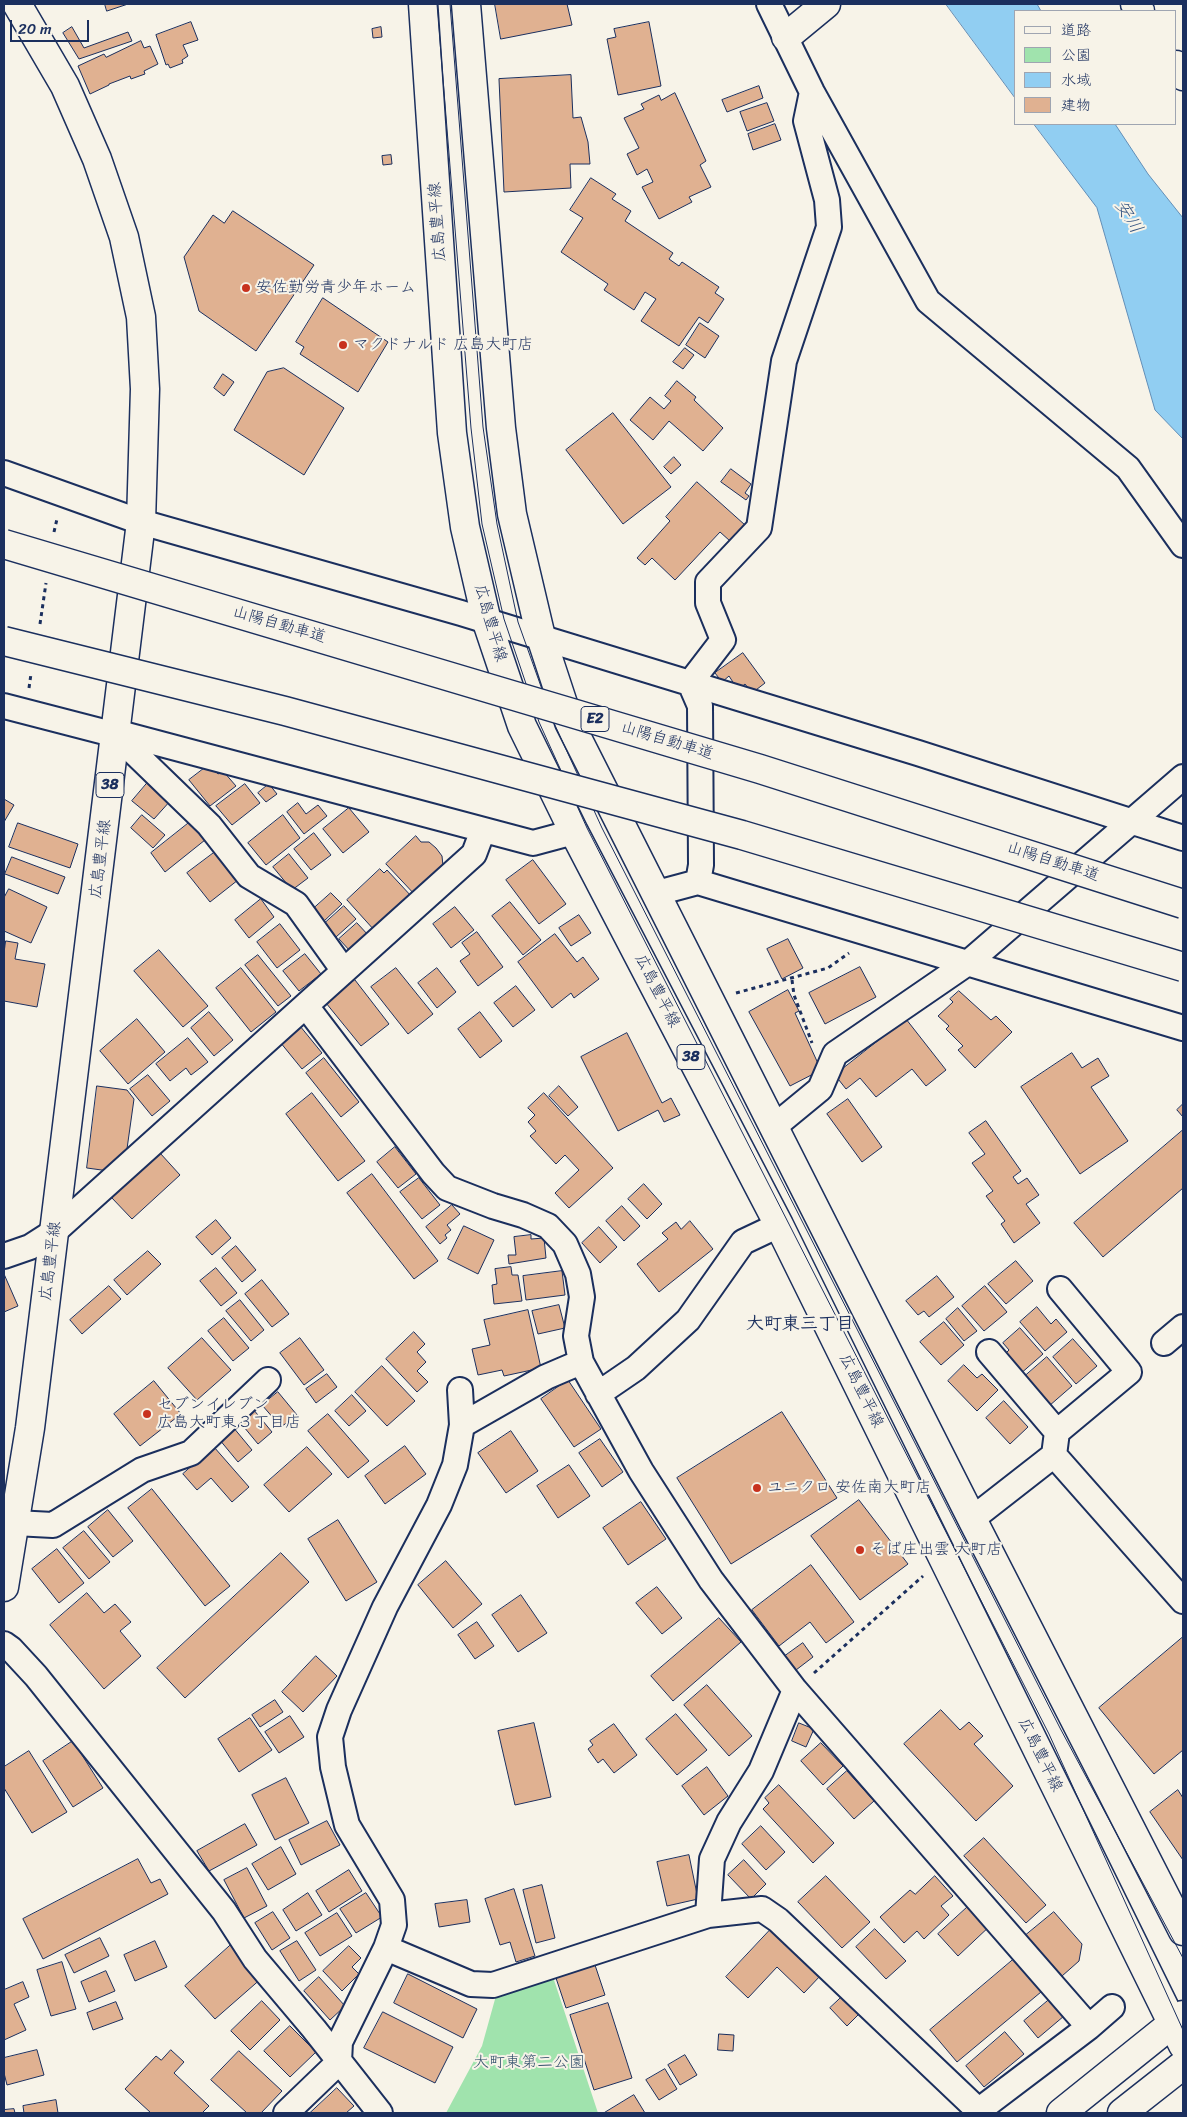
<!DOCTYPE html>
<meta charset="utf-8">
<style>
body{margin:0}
#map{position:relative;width:1187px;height:2117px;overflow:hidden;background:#f7f3e8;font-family:Sriracha,"Klee One",sans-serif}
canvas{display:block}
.frame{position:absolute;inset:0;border:5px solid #1b2f5e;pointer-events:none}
.legend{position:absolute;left:1014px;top:10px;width:162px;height:115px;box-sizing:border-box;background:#f7f3e8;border:1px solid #9fa5b1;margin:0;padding:6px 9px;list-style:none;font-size:15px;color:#1b2f5e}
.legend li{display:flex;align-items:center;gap:10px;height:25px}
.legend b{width:25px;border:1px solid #9fa5b1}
.scale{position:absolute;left:10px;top:20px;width:79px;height:22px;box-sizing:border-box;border:2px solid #1b2f5e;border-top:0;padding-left:6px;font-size:15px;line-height:18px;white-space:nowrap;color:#1b2f5e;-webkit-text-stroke:4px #f7f3e8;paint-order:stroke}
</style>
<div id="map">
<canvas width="1187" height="2117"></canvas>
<div class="frame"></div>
<ul class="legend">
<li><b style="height:6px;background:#f7f3e8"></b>道路</li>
<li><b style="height:14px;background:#a0e3ad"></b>公園</li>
<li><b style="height:14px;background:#91cef2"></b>水域</li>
<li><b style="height:14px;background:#e0b191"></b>建物</li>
</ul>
<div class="scale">20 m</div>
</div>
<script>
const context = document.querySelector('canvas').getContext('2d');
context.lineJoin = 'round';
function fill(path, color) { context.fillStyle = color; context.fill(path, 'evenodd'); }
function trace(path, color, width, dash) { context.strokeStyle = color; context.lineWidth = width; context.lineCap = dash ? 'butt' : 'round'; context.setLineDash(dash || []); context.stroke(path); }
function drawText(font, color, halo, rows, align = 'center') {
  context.font = font + ' Sriracha,"Klee One",sans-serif'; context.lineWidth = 4; context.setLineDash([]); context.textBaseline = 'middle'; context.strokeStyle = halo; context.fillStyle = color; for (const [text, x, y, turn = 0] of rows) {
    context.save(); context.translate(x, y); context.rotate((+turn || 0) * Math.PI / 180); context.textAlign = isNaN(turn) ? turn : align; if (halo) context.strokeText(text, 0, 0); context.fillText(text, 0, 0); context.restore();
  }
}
fill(new Path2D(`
 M553,1977L598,2113H446L482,2046L497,1992Z`), '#a0e3ad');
const water = new Path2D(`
 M946,4H1037L1041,11H1016V99Z
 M1034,124H1115L1148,174L1183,218V439L1155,410L1097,208Z`);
fill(water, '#91cef2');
trace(water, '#628eb7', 1);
const building = new Path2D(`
 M105,4H128L107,11Z
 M495,4H567L572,25L501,39Z
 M191,22L198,40L183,45L188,56L182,60L183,63L170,68L168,64L166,65L156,35Z
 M649,22L661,86L618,95L607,39L616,37L614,29Z
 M72,27L84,48L128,32L132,41L79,59L63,33Z
 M381,27L382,37L373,38L372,29Z
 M141,41L144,48L150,46L158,64L144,71L145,74L131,79L130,76L109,84V85L90,94L78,66L104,54L106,57Z
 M571,75L573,118L581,117L588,142L590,164H570L571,188L504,192L499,79Z
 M759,86L763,98L727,112L722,100Z
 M675,93L706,161L700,165L711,187L689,197L692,202L659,219L642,187L653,182L647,169L637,175L627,154L639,148L624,118L644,109L641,104L659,95L661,100Z
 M767,103L774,121L747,131L740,112Z
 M775,124L781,140L753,150L748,134Z
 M391,155L392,164L383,165L382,156Z
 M591,178L616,194L612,199L631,211L625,221L673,253L669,259L679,266L682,262L719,287L715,293L724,299L708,323L699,317L679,346L641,321L656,299L645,292L634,310L604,290L608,284L561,252L583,218L570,210Z
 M233,211L314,265L256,351L199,311L184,257L213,215L224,223Z
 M323,298L388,342L358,392L300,354L304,347L296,342Z
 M700,323L719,336L705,358L686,345Z
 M685,348L694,355L683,369L673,362Z
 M284,368L344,408L304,475L234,430L267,372Z
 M223,374L234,382L224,396L214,388Z
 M677,381L696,397L694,400L723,428L703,451L669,421L653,440L630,420L650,397L664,409L671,401L665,396Z
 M613,413L671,487L623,524L566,450Z
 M674,457L681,465L671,474L664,467Z
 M731,469L751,484L745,493L749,496L746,500L721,482Z
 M697,482L745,525L730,541L720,532L675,580L652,558L645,565L637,558L670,521L666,517Z
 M743,653L765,683L752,693L745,684L738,690L729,676L722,682L715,673Z
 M206,767L209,770L212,767L218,774L223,771L236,786L210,806L189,780Z
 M149,781L171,800L154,819L132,801Z
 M245,784L260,803L232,825L216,806Z
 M269,784L277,794L266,802L258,793Z
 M4,799L14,805L4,822Z
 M298,803L306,814L318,805L327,816L304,834L287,812Z
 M349,808L369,832L343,853L323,829Z
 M142,815L165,835L153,848L131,828Z
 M283,815L300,838L266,865L248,843Z
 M190,822L205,840L165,872L151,853Z
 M18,823L78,844L70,868L9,847Z
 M314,833L331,855L311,870L294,849Z
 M416,836L421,842H429L436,848L442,856L443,866L446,869L417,897L386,864Z
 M215,852L238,880L210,902L187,873Z
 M289,854L308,878L292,890L273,867Z
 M12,857L65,877L58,894L5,874Z
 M533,860L566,904L539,924L506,880Z
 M380,869L384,873L387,870L412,897L375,931L347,900Z
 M9,889L47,907L31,943L4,931V898Z
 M331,893L342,904L323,922L312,910Z
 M261,899L274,917L249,938L235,920Z
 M510,902L541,940L523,955L492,916Z
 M344,906L356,919L336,937L324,924Z
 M455,907L474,930L451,948L433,924Z
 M579,915L591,933L571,946L559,928Z
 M357,923L369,936L351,952L339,939Z
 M280,924L300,950L277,968L257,942Z
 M477,932L503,967L478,986L460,961L470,954L462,943Z
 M555,934L577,962L583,957L599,979L574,998L571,993L552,1008L518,962Z
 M788,939L803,968L782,979L767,949Z
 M6,941L18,943L15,959L45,964L37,1007L4,1001V953Z
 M159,950L208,1006L183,1027L134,971Z
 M305,954L321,974L299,991L283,971Z
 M258,955L291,996L278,1006L245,965Z
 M860,967L876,997L825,1024L809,993Z
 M241,968L276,1012L251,1032L216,988Z
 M396,968L433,1014L408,1034L371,987Z
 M437,968L456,992L437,1008L418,983Z
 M355,980L389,1024L361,1046L326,1003Z
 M516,986L535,1010L513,1027L494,1003Z
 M788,990L799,1011L795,1013L821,1070L790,1086L749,1012Z
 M959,991L991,1020L996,1016L1012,1032L975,1068L958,1050L963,1046L946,1029L949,1026L938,1016L953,1002L950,999Z
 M209,1012L233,1040L214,1056L191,1028Z
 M480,1012L502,1041L480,1058L458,1029Z
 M137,1019L165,1052L128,1084L100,1051Z
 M906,1019L946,1070L926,1086L912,1069L876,1097L860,1078L846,1089L835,1075Z
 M300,1026L322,1053L302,1069L280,1042Z
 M627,1033L662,1103L671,1098L680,1115L664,1122L658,1110L618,1131L581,1057Z
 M188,1038L208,1062L191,1075L186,1068L170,1081L156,1064Z
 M1072,1053L1082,1068L1098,1058L1109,1076L1091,1087L1128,1141L1080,1174L1021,1087Z
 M324,1058L359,1102L341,1117L306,1073Z
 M148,1075L170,1101L152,1116L130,1089Z
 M97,1086L127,1090L134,1099L125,1163L116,1172L87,1168Z
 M559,1086L578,1107L568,1116L549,1096Z
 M312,1093L365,1161L338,1181L286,1114Z
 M544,1093L613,1168L569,1208L555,1193L579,1170L565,1155L556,1164L530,1136L536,1131L528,1122L535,1115L528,1108Z
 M848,1099L882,1147L862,1162L827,1114Z
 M1183,1104V1117L1177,1110Z
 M986,1121L1021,1171L1013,1177L1018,1184L1027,1178L1039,1195L1026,1204L1040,1223L1014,1243L1001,1224L1005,1221L986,1196L993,1191L972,1163L985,1154L969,1133Z
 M1183,1130V1188L1103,1257L1074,1223Z
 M395,1147L416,1174L398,1188L377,1162Z
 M160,1153L180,1175L132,1219L111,1197Z
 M372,1174L438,1261L414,1279L347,1193Z
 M419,1178L440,1205L422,1219L400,1192Z
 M644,1184L662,1204L647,1219L628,1199Z
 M452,1205L460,1214L447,1225L451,1230L445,1235L447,1238L440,1244L426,1227Z
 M622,1206L640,1226L624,1241L606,1221Z
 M216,1220L231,1238L212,1255L196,1237Z
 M690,1221L713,1249L659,1292L637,1264L668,1239L662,1233L676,1222L681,1229Z
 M464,1226L494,1240L478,1274L448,1259Z
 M599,1227L617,1247L600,1263L582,1243Z
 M531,1235V1239L544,1238L546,1258L509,1264L508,1255H516L514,1237Z
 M236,1246L256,1270L242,1282L222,1258Z
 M148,1251L161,1264L127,1295L114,1280Z
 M1016,1261L1033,1281L1006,1304L988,1284Z
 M511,1267L512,1275H518L522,1301L494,1304L492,1285L497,1284L495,1269Z
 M216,1268L237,1293L221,1306L200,1281Z
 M562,1271L565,1295L526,1300L523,1276Z
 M4,1274L18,1306L4,1312Z
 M937,1276L954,1297L929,1317L924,1311L918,1315L906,1301Z
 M262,1280L289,1314L272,1327L245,1294Z
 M109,1286L121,1299L82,1334L70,1320Z
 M985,1286L1007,1312L984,1331L962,1306Z
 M240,1300L264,1330L251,1341L226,1311Z
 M559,1305L565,1328L538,1334L532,1311Z
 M1037,1307L1051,1324L1056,1319L1067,1332L1045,1351L1020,1322Z
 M958,1308L977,1331L964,1341L946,1319Z
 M528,1310L541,1368L504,1376L502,1370L478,1375L472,1349L490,1345L484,1320Z
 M224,1318L249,1348L233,1361L208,1331Z
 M944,1322L964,1345L941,1365L920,1342Z
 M1020,1328L1043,1354L1019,1375L1003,1356L1009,1350L1003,1343Z
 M414,1332L425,1344L417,1352L426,1362L417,1371L428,1382L417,1392L386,1359Z
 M202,1338L231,1370L197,1400L168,1368Z
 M300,1338L324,1370L304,1385L280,1353Z
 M1073,1339L1097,1366L1076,1384L1053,1357Z
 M1047,1357L1072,1386L1049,1406L1024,1377Z
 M964,1365L977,1378L982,1374L998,1390L977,1411L948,1381Z
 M382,1366L415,1401L387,1426L355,1392Z
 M327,1374L337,1387L316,1403L306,1389Z
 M568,1380L601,1429L574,1447L541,1399Z
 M154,1381L181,1414L140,1446L114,1414Z
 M278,1392L297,1415L281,1427L262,1405Z
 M352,1395L366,1411L349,1426L335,1411Z
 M1004,1401L1028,1427L1010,1444L986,1418Z
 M253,1409L272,1432L258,1444L239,1421Z
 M782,1412L837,1498L731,1564L677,1478Z
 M328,1414L369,1461L348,1478L308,1431Z
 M233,1427L252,1450L238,1462L219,1439Z
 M511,1431L538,1471L506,1493L478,1453Z
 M600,1439L623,1472L602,1487L579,1453Z
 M405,1446L426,1474L385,1504L365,1476Z
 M214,1447L249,1487L232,1502L211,1478L197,1490L183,1474Z
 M307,1447L332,1474L289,1512L264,1485Z
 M569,1465L590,1496L558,1518L537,1486Z
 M152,1489L230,1586L205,1606L128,1508Z
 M859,1500L908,1564L860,1600L811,1536Z
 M641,1502L666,1539L628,1565L603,1528Z
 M108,1510L133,1541L113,1557L88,1527Z
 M338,1520L377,1582L346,1601L308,1539Z
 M84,1531L110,1562L89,1579L63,1548Z
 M57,1549L84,1583L59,1603L32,1569Z
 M281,1553L309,1582L185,1698L157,1668Z
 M446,1561L482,1604L453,1628L418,1585Z
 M811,1565L854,1622L826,1643L810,1622L779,1646L752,1610Z
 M657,1587L682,1618L662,1634L636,1603Z
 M87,1593L104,1613L115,1604L131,1622L120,1631L141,1656L104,1689L50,1625Z
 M521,1595L547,1633L518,1652L492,1615Z
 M719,1618L741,1642L673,1701L651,1676Z
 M477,1622L494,1646L475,1659L458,1635Z
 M1183,1637V1750L1154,1774L1099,1708Z
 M803,1643L813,1657L796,1670L785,1656Z
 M316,1656L337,1676L303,1712L282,1692Z
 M707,1685L752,1736L729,1756L684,1705Z
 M275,1700L283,1712L260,1727L252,1715Z
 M941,1710L960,1730L969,1722L983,1736L974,1744L1013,1786L976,1821L904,1744Z
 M676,1714L707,1750L677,1775L646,1739Z
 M290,1716L304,1737L279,1753L265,1732Z
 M250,1718L272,1750L239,1772L218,1739Z
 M534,1723L551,1797L515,1805L498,1731Z
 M799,1723L814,1729L806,1747L792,1741Z
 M614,1724L637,1755L614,1773L603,1759L598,1763L588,1749L593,1745L590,1741Z
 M73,1741L103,1788L73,1807L43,1761Z
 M821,1743L843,1766L823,1785L801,1761Z
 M29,1751L67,1812L32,1833L4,1788V1767Z
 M707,1767L728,1796L704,1815L682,1786Z
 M847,1771L874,1801L854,1819L827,1789Z
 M286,1778L309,1823L275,1840L252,1795Z
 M779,1785L834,1843L813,1863L763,1809L769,1803L765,1798Z
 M1178,1790L1183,1798V1860L1150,1812Z
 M327,1821L340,1845L301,1865L289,1840Z
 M245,1824L257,1845L209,1871L197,1851Z
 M761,1826L785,1852L766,1870L742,1844Z
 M984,1838L1046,1905L1026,1923L964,1856Z
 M281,1847L296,1874L268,1890L252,1864Z
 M689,1855L698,1899L667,1906L657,1862Z
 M138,1859L151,1883L160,1879L168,1894L43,1959L23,1919Z
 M744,1860L766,1884L751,1899L728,1875Z
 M247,1868L267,1906L244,1918L224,1880Z
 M349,1870L362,1891L329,1912L316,1891Z
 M826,1876L870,1922L842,1948L798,1902Z
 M935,1876L953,1896L941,1906L949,1915L924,1939L917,1931L904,1943L880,1917L910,1890L915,1894Z
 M542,1885L555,1938L536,1943L523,1890Z
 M514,1889L535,1956L516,1962L510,1942L500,1945L485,1899Z
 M308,1893L322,1915L296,1931L283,1910Z
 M366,1893L382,1917L356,1933L340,1909Z
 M467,1900L470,1922L439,1927L435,1904Z
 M972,1903L992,1924L958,1956L938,1934Z
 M273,1912L290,1938L272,1950L255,1923Z
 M1054,1912L1082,1944L1079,1961L1062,1976L1026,1935Z
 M337,1913L352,1936L320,1956L305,1933Z
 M772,1928L821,1975L804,1993L777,1967L748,1998L726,1977Z
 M875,1929L906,1961L886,1979L856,1947Z
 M100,1938L109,1956L74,1973L65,1955Z
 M155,1941L167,1967L135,1981L124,1955Z
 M297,1941L316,1970L299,1981L280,1951Z
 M233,1943L263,1977L215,2019L185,1986Z
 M349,1946L361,1958L352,1967L359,1974L342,1991L323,1971Z
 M1014,1959L1041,1992L957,2062L930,2030Z
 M62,1962L76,2009L51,2016L37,1970Z
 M595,1965L605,1995L566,2008L556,1978Z
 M106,1971L115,1991L89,2002L81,1982Z
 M408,1974L477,2009L463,2038L394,2003Z
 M319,1977L345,2006L330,2020L304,1991Z
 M23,1982L29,1997L14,2004L26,2030L4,2040V1990Z
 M845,1994L861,2012L847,2026L830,2008Z
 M1050,1999L1064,2016L1038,2038L1024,2021Z
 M262,2001L280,2020L250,2050L231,2031Z
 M116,2002L123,2019L93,2030L87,2013Z
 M608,2003L632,2078L594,2090L570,2015Z
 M383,2012L453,2047L435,2083L364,2048Z
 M290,2026L316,2052L290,2077L264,2051Z
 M1005,2032L1024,2054L984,2087L966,2066Z
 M719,2034L734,2035L733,2051L718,2050Z
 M37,2050L44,2075L7,2085L4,2073V2058Z
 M171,2050L184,2062L174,2073L209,2106L202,2113H151L125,2089L156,2056L161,2060Z
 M239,2051L282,2091L261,2113H247L211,2080Z
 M685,2055L697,2075L680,2085L668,2065Z
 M665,2069L677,2089L659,2100L646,2080Z
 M337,2088L354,2106L346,2113H310Z
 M634,2095L645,2113H604Z
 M56,2100L58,2113H24L23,2106Z
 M14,2109L15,2113H4V2110Z`);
fill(building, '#e0b191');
trace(building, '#1b2f5e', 1);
const minor = new Path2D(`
 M769,4L812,92L928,301L1128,468L1183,545
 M4,473L141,522L461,613L918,753L1183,838
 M690,683L723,640L708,603V582L759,528L784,361L829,227L827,200L806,121L812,92
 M690,683L700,706L701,865L698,882
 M4,706L116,735H127L533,843L574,832
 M116,735L209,825L249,876L296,904L344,971
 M657,893L698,882L1183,1028
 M306,1006L433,1173L447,1188L493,1206L523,1215L548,1226L565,1244L578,1274L582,1297L576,1336L581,1362L641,1471L711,1580L795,1690L1089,2027
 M775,1126L820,1089L835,1054L969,962L1183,777
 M4,1256L30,1247L55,1231L474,854L483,830
 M1164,1343L1183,1327
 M989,1352L1057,1432
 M598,1394L636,1368L688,1320L743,1242L779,1225
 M462,1425L546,1377L581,1362
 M1054,1455L1183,1601
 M972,1519L1054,1455L1057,1432L1129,1372L1060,1289
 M15,1523L53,1525L142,1470L191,1453L268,1380
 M4,1644L11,1649L36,1676L224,1911L255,1959L314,2029L380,2113
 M708,1915L712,1859L729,1822L761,1771L795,1690
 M386,1948L471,1984L493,1985L708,1915L762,1909L778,1920L981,2113
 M978,2111L1089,2027L1112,2007
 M286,2113L339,2062L340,2042L386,1948L394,1925L392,1900L347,1825L333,1767L330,1737L339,1710L385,1607L439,1505L455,1465L462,1425L460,1390`);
const tertiary = new Path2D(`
 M1135,4L1140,11
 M786,37L826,4
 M1176,65L1183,76
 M1061,2113L1183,2015
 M1122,2113L1183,2065`);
const primary = new Path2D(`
 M423,4L452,433L465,527L487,622L522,726L574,832L779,1225L1183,2045
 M466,4L501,428L512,514L541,637L569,722L972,1519L1183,1931
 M4,1587L30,1428L141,522L145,389L141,317L124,237L97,159L65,86L17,4`);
trace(minor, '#1b2f5e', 28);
trace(tertiary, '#1b2f5e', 31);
trace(primary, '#1b2f5e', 31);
trace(new Path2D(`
 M54,532L57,519
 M40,624L46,583
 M29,688L31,674
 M792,980L794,995L812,1043
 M736,993L828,968L849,953
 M814,1673L923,1576`), '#1b2f5e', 3, [4, 4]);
trace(minor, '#f7f3e8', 24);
trace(tertiary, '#f7f3e8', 28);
trace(primary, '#f7f3e8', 28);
trace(new Path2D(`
 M437,4L471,428L482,524L504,619L539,722L587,828L1049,1734L1183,2030
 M450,4L483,427L497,524L518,622L554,723L602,828L1060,1728L1183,1958`), '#1b2f5e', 1);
const motorwayBridge = new Path2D(`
 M4,544L760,769L1183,904
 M4,641L285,711L742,835L1183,967`);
trace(motorwayBridge, '#1b2f5e', 31, []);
trace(motorwayBridge, '#f7f3e8', 28);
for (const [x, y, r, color] of [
 [246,288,5,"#c8321e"],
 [343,345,5,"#c8321e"],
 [147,1414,5,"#c8321e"],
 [757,1488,5,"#c8321e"],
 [860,1550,5,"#c8321e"]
]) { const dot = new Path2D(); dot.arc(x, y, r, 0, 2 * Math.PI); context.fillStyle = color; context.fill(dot); trace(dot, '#f7f3e8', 2); }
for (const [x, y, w] of [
 [595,719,28],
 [110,785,28],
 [691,1057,28]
]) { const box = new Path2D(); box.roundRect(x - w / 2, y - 12.5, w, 25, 4); context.fillStyle = '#f7f3e8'; context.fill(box); trace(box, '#1b2f5e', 1); }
drawText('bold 15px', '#1b2f5e', null, [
 ["E2",595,719],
 ["38",110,785],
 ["38",691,1057]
]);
drawText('16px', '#1b2f5e', '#f7f3e8', [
 ["広島豊平線",438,222,-94],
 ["広島豊平線",490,623,74],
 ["山陽自動車道",279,625,16],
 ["山陽自動車道",667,741,17],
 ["広島豊平線",101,859,-83],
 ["山陽自動車道",1053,862,18],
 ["広島豊平線",657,991,63],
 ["広島豊平線",51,1261,-83],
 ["広島豊平線",861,1391,64],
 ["広島豊平線",1040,1755,64]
]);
drawText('16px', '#1b2f5e', '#f7f3e8', [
 ["安佐勤労青少年ホーム",256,288],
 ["マクドナルド 広島大町店",353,345],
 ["セブンイレブン",157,1405],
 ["広島大町東３丁目店",157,1423],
 ["ユニクロ 安佐南大町店",767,1488],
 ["そば庄出雲 大町店",870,1550]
], 'left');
drawText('16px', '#36536e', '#f7f3e8', [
 ["大町東第二公園",529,2063]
]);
drawText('italic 18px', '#385783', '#f7f3e8', [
 ["安川",1128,217,59]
]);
drawText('bold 18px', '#1b2f5e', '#f7f3e8', [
 ["大町東三丁目",800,1324]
]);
</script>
